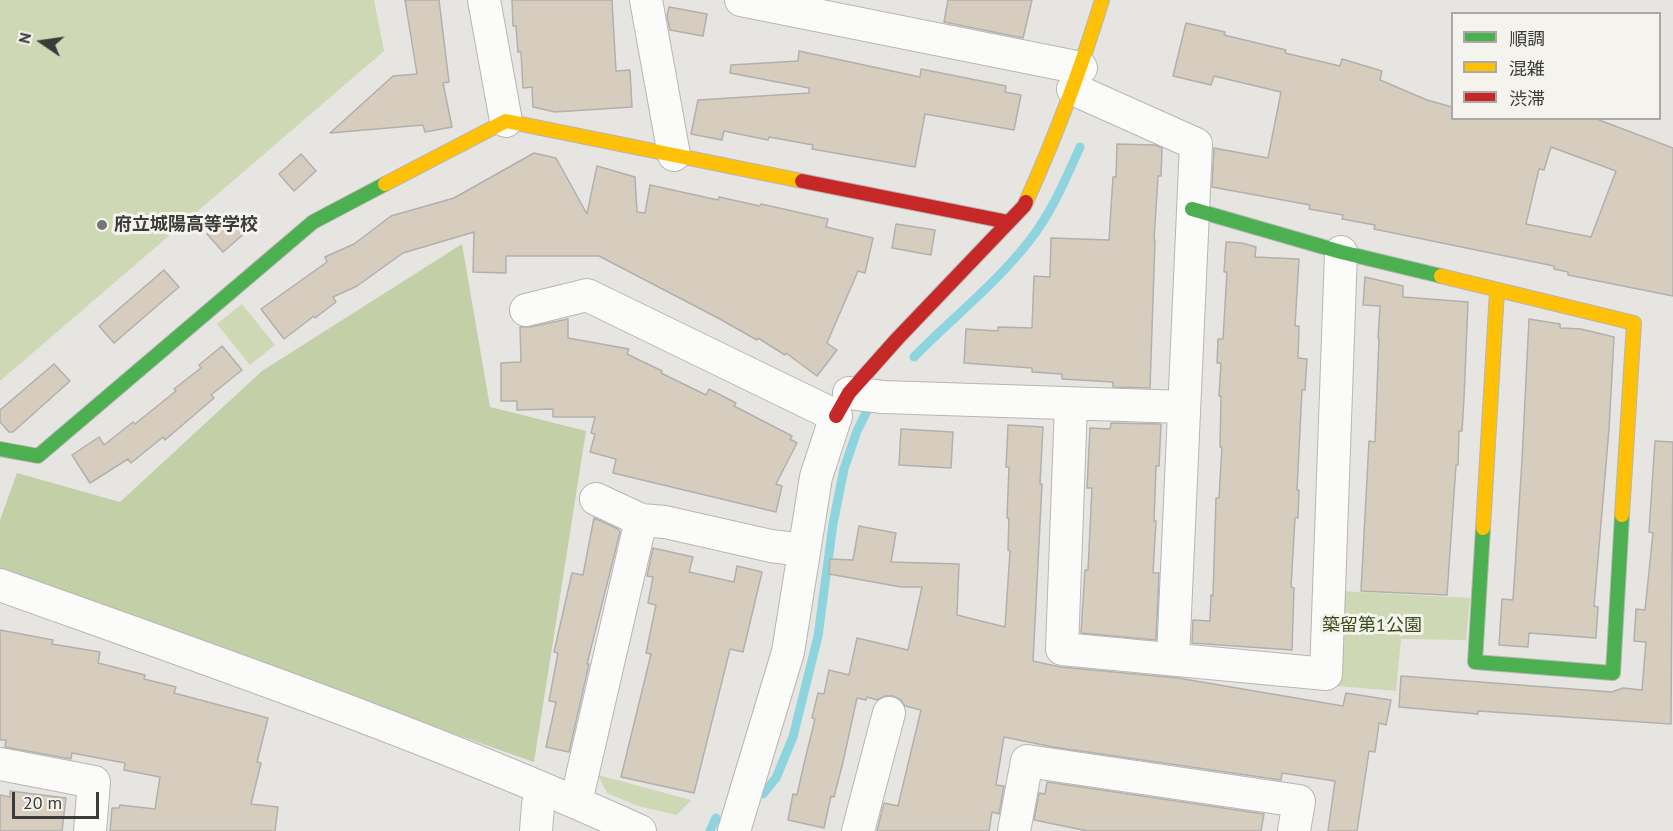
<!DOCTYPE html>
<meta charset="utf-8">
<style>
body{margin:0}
#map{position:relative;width:1673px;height:831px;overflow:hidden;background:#e6e5e1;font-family:"PT Sans","Noto Sans JP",sans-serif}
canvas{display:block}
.legend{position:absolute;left:1451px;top:12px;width:210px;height:108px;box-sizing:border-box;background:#f4f3ed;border:2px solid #aaa9a5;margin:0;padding:8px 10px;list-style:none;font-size:18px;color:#3b3b39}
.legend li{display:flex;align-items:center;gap:12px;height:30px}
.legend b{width:30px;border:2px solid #aaa9a5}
.north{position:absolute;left:12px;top:12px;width:60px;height:60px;-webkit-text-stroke:4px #f4f3ed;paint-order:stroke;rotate:283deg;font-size:16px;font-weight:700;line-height:24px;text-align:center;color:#3b3b39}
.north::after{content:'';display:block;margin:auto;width:21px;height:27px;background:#3b3b39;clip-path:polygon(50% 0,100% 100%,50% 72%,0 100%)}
.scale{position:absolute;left:12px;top:792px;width:87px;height:27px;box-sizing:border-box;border:3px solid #3b3b39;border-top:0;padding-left:8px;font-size:18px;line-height:21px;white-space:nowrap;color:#3b3b39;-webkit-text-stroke:4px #f4f3ed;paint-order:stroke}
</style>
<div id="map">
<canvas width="1673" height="831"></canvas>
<ul class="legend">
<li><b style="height:8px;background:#4caf50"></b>順調</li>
<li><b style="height:8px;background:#ffc107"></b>混雑</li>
<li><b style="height:8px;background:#c62828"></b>渋滞</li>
</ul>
<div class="north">N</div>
<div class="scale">20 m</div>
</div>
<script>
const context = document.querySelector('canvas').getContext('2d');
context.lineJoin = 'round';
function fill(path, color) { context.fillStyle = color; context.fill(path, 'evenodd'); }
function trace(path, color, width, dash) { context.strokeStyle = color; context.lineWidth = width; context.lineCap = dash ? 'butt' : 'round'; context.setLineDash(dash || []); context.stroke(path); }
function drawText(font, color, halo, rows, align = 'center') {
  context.font = font + ' "PT Sans","Noto Sans JP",sans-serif'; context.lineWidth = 6; context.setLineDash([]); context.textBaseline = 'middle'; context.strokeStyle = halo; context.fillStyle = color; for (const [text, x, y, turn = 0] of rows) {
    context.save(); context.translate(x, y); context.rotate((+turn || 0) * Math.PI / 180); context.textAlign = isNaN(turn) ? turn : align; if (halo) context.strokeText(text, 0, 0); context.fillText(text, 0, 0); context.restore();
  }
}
fill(new Path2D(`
 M0,0H374L384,51L0,381Z
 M242,304L275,345L250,365L217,324Z
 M1341,591L1470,598L1466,640L1401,639L1396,691L1337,686Z
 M598,775L691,800L677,815L638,806L607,793Z`), '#ced8b5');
fill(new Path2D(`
 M462,244L490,407L586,431L534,762L0,575V520L17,473L120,502L262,371Z`), '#c3cfa7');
trace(new Path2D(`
 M914,357C953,317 996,284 1030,240C1052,212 1066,178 1080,147
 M763,794L776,778L793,737L818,636L833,524L844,469L857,431L867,411
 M710,831L716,818`), '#8ed4de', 9);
const building = new Path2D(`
 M405,0H439L449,82L443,83L452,127L425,132L423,125L330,133L393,76L417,74Z
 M512,0H612L616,71L630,70L632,107L555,112L533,107L532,87L523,88L521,52H518L516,26H513Z
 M948,0H1032L1023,38L944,22Z
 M669,7L707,14L703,36L670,30L667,16Z
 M1186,23L1225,32L1224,35L1286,50L1285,53L1340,66L1342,59L1382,71L1380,80L1427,100L1452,107V118H1594L1673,148V296L1568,275V272L1554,269V266L1374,229L1375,225L1342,219L1343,215L1309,209L1310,205L1212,187L1214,148L1268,158L1281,92L1214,76L1211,85L1173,76ZM1551,147L1616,171L1591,237L1526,224L1539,169L1544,170Z
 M799,51L920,77L921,69L1006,86L1005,92L1021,95L1014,130L925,114L915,167L812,149L813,145L769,137L768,140L724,131L722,140L691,134L698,100L809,93V88L730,73L731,65L798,61Z
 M1117,144L1155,145L1162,148L1161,176H1158L1154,240H1155L1150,388L1113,387V382L1062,379V374L1032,372V368L964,363L966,329L998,331V327L1032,328L1034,276L1050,277L1051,238L1109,240L1113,177H1116Z
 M534,153L556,158L587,214L597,166L635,177L637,212L645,213L650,185L718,200L719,197L760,206L761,204L828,219L826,227L873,238L865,273L858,271L827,343L837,350L817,376L786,353L785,355L758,338L757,340L718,318L599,256H506V273L473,272L474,232L403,253L357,286L333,297L336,302L315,318L314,316L284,339L261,309L327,262L325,257L354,244L391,216L454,198Z
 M301,154L316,171L294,191L279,174Z
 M230,214L246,232L223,252L207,234Z
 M896,224L935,230L931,255L892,248Z
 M1226,242L1242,243L1256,247L1255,257L1299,259L1295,326H1299L1298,358L1307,359L1305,390H1302L1297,490H1299L1298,518H1295L1291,587L1294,588L1292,650L1192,643L1193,620L1210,621L1211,595L1213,596L1216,498H1219L1222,447H1220L1221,396H1219L1221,363H1217L1218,339H1223L1227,272H1224Z
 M164,270L179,287L114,343L99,326Z
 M1365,277L1403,286V297L1468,302L1464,398L1462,431H1459L1458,465H1456L1447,595L1361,591L1369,441L1375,442L1379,338H1378L1380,306L1363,305Z
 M568,319V338L629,349L627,354L662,371L661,373L706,395L709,389L736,403L734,406L792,436L790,439L797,443L776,484L782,486L776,512L613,473L616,459L590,452L595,434L591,433L595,417H553V409L517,410V401H501V363L521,362L520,327H530Z
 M1529,319L1560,324V328L1581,329L1614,337L1609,429L1594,606L1598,607L1596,638L1529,633L1528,647L1499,645L1502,599L1513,600L1522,460Z
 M222,346L242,370L211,395L214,398L165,440L163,437L131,463L128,459L90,483L72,455L99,437L104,445L133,422L135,424L176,391L174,389L201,368L199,365Z
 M54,364L70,381L13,432H9L0,422V410Z
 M1111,423L1161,424L1159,466H1156L1154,521H1156L1153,573H1159L1156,640L1081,633L1085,570H1088L1092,488H1087L1090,428L1110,429Z
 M1008,425L1043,427L1040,484H1042L1033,661L1060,667L1178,678L1343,706L1346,693L1391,700L1386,725L1379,723L1375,752L1369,751L1357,831H1328L1335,781L1282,773L1281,780L1053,747L1004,737L996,785L1004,786L999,814L992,812L989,831H877L884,803L898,806L921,710L905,706L901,700L893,696H885L877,700L867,697L866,700L857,698L843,762L834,797L831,796L824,828L788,820L793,794L797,795L804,764L815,719L812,718L818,693L824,694L829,670L849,675L857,638L908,650L922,587H901L829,574L830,559L853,560L859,526L896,533L891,562L959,564L957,615L1005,627L1010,551L1008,550L1009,518H1007L1009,467H1006Z
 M901,429L953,432L951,468L899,465Z
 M1655,441L1673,442L1671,724L1478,711V714L1399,707L1401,676L1612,692L1623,688L1642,690L1646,642L1634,641L1636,609L1645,610L1653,533L1649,532Z
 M594,518L618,529L620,532L587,664H589L569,752L546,747L556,702L549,701L558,653L554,652L572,573L583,575Z
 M653,548L693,557L689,572L734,582L737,566L762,572L743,652L730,649L694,793L621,777L651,654L646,653L656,605L648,603L653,577L647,576Z
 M0,630L53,640L52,644L100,652L98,663L145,675L144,679L176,687L174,693L268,718L257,762L261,763L251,804L278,807L275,831H110L112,808H119L120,805L155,809L160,777L124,770L125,763L72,753L71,759L5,747L6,740H0Z
 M1047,782L1264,814L1261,831H1088L1034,820L1039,793L1045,794Z
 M10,791L66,798L62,831H0V795L10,797Z`);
fill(building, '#d7cdbf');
trace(building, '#b1b0ad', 1.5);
const street = new Path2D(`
 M484,0L506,121
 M646,0L674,155
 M741,0L1081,68
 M1073,89L1196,144L1173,658
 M526,310L587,295L836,416L816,477L788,652L734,831
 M849,393L883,397L1184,407
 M1071,404L1062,649L1326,674L1341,252
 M596,499L641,520
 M0,585C215,662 431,736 640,831
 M0,764L94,782L90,831
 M576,802L641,520L665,522L771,546L804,550
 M536,831L538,805
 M858,831L889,713
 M1014,831L1027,761L1299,801L1294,831`);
const fast = new Path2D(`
 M1192,209L1341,252L1441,276
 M0,449L38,456L313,222L385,184
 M1483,528L1475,662L1613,673L1622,515`);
const slow = new Path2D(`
 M385,184L506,121L802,181
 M1026,202C1056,136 1081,69 1102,0
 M1441,276L1634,323L1622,515
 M1483,528L1497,291`);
const jam = new Path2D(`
 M802,181L1008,222
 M836,416L849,393L897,339L1024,206L1026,202`);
trace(street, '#b7b6b3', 34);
trace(fast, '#b7b6b3', 16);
trace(slow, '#b7b6b3', 16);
trace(jam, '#b7b6b3', 16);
trace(street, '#fbfbfa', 32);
trace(fast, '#4caf50', 14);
trace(slow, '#ffc107', 14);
trace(jam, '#c62828', 14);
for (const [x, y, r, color] of [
 [102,225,6,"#777674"]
]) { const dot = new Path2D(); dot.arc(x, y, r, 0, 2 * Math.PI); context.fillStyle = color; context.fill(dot); trace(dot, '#f4f3ed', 2); }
drawText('bold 18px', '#3b3b39', '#f4f3ed', [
 ["府立城陽高等学校",114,225]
], 'left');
drawText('18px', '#3d4b18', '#f4f3ed', [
 ["築留第1公園",1372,626]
]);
</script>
